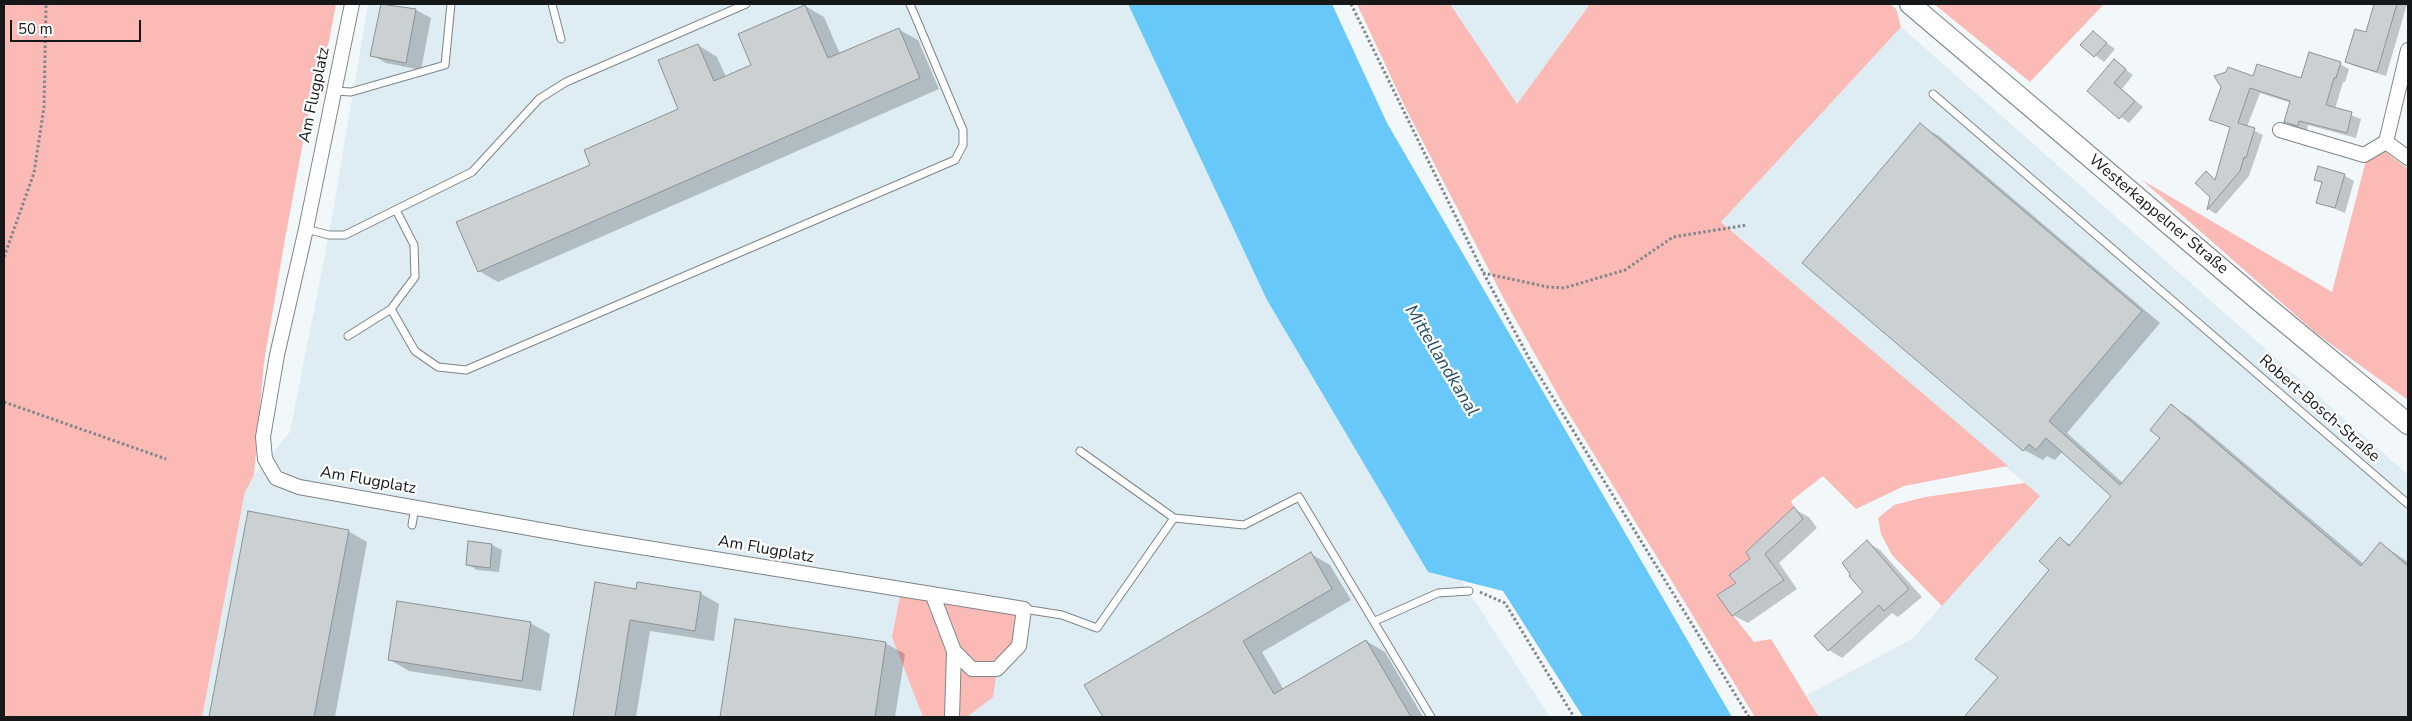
<!DOCTYPE html>
<meta charset="utf-8">
<style>
body{margin:0}
#map{position:relative;width:2412px;height:721px;overflow:hidden;background:#f2f7fa;font-family:"Nunito Sans",sans-serif}
canvas{display:block}
.frame{position:absolute;inset:0;border:5px solid #151718;pointer-events:none}
.scale{position:absolute;left:10px;top:20px;width:131px;height:22px;box-sizing:border-box;border:2px solid #151718;border-top:0;padding-left:6px;font-size:15px;line-height:18px;white-space:nowrap;color:#151718;-webkit-text-stroke:4px #fff;paint-order:stroke}
</style>
<div id="map">
<canvas width="2412" height="721"></canvas>
<div class="frame"></div>
<div class="scale">50 m</div>
</div>
<script>
const g = document.querySelector('canvas').getContext('2d');
g.lineJoin = 'round';
function fillPath(path, color) { g.fillStyle = color; g.fill(path, 'evenodd'); }
const toPath = rows => new Path2D(rows.map(r => 'M' + r).join(''));
function trace(path, color, width, dash) { g.strokeStyle = color; g.lineWidth = width; g.lineCap = dash ? 'butt' : 'round'; g.setLineDash(dash || []); g.stroke(path); }
function label(font, color, halo, rows, align = 'center') {
  g.font = font + ' "Nunito Sans",sans-serif'; g.lineWidth = 4.5; g.setLineDash([]); g.textBaseline = 'middle'; g.strokeStyle = halo; g.fillStyle = color; for (const [text, x, y, turn = 0] of rows) {
    g.save(); g.translate(x, y); g.rotate((+turn || 0) * Math.PI / 180); g.textAlign = isNaN(turn) ? turn : align; if (halo) g.strokeText(text, 0, 0); g.fillText(text, 0, 0); g.restore();
  }
}
fillPath(toPath([
 [368,4,1128,4,1267,300,1428,572,1461,580,1550,717,202,717,245,492,254,475,290,432,329,235],
 [1450,4,1590,4,1517,104],
 [1901,27,2408,475,2408,717,1819,717,1807,695,1912,639,2040,496,1721,221]
]), '#deecf3');
fillPath(toPath([
 [4,4,336,4,329,41,309,110,285,239,264,362,254,475,245,492,202,717,4,717],
 [1357,4,1450,4,1517,104,1590,4,1890,4,1896,9,1901,27,1721,222,2008,466,1904,486,1856,509,1823,476,1791,501,1794,507,1746,552,1750,559,1729,575,1736,583,1717,595,1754,642,1771,639,1819,717,1755,717,1563,404,1504,299,1405,107],
 [1934,4,2104,4,2030,82],
 [2371,141,2408,169,2408,400,2317,334,2142,180,2332,292],
 [2025,483,2040,496,1942,606,1892,555,1881,534,1878,518,1894,505,1925,497],
 [901,591,1024,609,1019,646,997,669,993,697,967,717,923,717,892,637]
]), '#fbbab5');
fillPath(toPath([
 [1128,4,1332,4,1387,123,1732,717,1583,717,1503,591,1428,572,1267,300]
]), '#68c8f9');
fillPath(toPath([
 [382,4,416,10,431,18,421,70,386,63,372,55],
 [2376,4,2407,4,2386,76,2355,66,2346,62,2367,34],
 [805,6,824,17,840,54,898,29,918,40,939,89,498,282,479,271,592,166,680,109,698,45,717,57,726,77,753,65],
 [2093,33,2115,49,2104,62,2082,45],
 [2114,61,2133,75,2122,89,2143,107,2129,123,2088,91],
 [2340,64,2349,69,2345,82,2343,82,2335,109,2361,119,2356,138,2308,125,2307,130,2294,127,2285,121,2291,103,2260,93,2247,127,2263,135,2249,176,2216,214,2208,209,2212,196,2206,173,2216,180,2231,128,2210,119,2254,77,2301,80],
 [1920,125,1939,136,2160,323,2067,433,2123,483,2162,438,2171,406,2190,417,2364,564,2381,544,2408,562,2408,717,1966,717,1999,677,2051,569,2060,539,2071,545,2113,495,2063,451,2055,460,2047,456,2043,460,2024,450],
 [2319,168,2345,176,2354,181,2345,213,2318,202,2323,184,2316,179],
 [1794,509,1809,517,1817,528,1779,563,1797,589,1748,623,1733,615,1738,584,1752,559],
 [249,512,348,531,367,542,335,717,210,717],
 [469,542,492,545,502,550,499,572,477,570,467,564],
 [1867,542,1880,550,1922,597,1898,617,1892,613,1842,658,1829,650,1816,636,1865,592],
 [1311,554,1330,565,1351,600,1262,652,1284,690,1366,641,1385,652,1423,717,1105,717,1086,685],
 [596,584,637,590,700,593,719,604,714,641,650,631,636,717,574,717],
 [736,621,885,643,905,654,895,717,721,717],
 [530,623,550,634,541,691,409,671,390,660]
]), '#0003');
const building = toPath([
 [381,4,416,9,406,63,370,56,381,4],
 [2374,4,2397,4,2377,72,2345,62,2355,29,2366,32,2374,4],
 [805,5,828,58,899,28,920,78,478,272,456,222,590,165,584,150,678,109,658,60,698,44,714,81,751,65,738,34,805,5],
 [2093,31,2107,43,2094,57,2080,45,2093,31],
 [2309,52,2341,62,2336,78,2334,78,2326,105,2352,112,2347,133,2299,121,2298,126,2284,122,2290,101,2250,88,2238,123,2255,128,2246,158,2244,157,2240,171,2207,210,2210,197,2195,183,2206,171,2215,180,2230,127,2209,120,2221,87,2214,76,2226,72,2228,67,2253,76,2257,64,2301,78,2309,52],
 [2114,59,2126,69,2114,83,2135,101,2119,119,2087,91,2114,59],
 [1920,123,2142,311,2049,421,2120,485,2160,438,2150,430,2171,404,2361,566,2380,542,2408,566,2408,717,1964,717,1998,677,1975,659,2049,570,2039,561,2060,537,2069,546,2111,496,2046,438,2036,450,2029,444,2023,451,1802,263,1920,123],
 [2318,166,2345,174,2335,208,2316,203,2322,182,2314,180,2318,166],
 [1794,507,1803,519,1765,554,1784,580,1732,616,1717,595,1736,583,1729,575,1750,559,1746,552,1794,507],
 [248,511,349,530,314,717,209,717,248,511],
 [1867,540,1909,589,1884,611,1879,605,1828,651,1814,636,1863,592,1849,576,1850,574,1842,563,1867,540],
 [468,541,492,544,490,568,466,565,468,541],
 [1311,552,1332,589,1243,641,1274,694,1366,640,1411,717,1103,717,1084,685,1311,552],
 [595,582,636,589,637,582,701,592,695,631,630,620,615,717,573,717,595,582],
 [397,601,531,622,522,681,388,660,397,601],
 [735,619,886,642,875,717,720,717,735,619]
]);
fillPath(building, '#cbd0d3');
trace(building, '#8d9295', 1);
const service = toPath([
 [552,4,561,39],
 [334,91,351,92,445,65,451,4],
 [1933,94,2408,504],
 [306,229,329,235,345,235,472,172,539,99,566,82,746,4],
 [391,309,415,351,438,367,466,370,955,160,963,145,963,130,910,4],
 [348,336,391,309,415,277,414,245,396,210],
 [1174,518,1244,525,1299,497,1431,717],
 [412,525,415,507],
 [1024,609,1062,615,1097,628,1174,518,1080,451],
 [1375,621,1438,593,1469,591]
]);
const minor = toPath([
 [352,4,306,229,277,355,263,437,265,459,276,478,299,487,585,538,1024,609,1019,646,997,669,972,669,954,651,952,717],
 [2408,50,2386,142,2408,158],
 [2280,130,2364,155,2386,142],
 [933,596,954,651]
]);
const secondary = toPath([
 [1910,4,2257,299,2408,424]
]);
trace(service, '#7f8486', 9);
trace(minor, '#7f8486', 16);
trace(secondary, '#7f8486', 22);
trace(toPath([
 [1351,4,1483,272,1531,362,1749,717],
 [4,257,34,173,44,107,46,4],
 [1483,273,1548,287,1564,288,1625,270,1673,237,1747,225],
 [4,402,166,459],
 [1480,592,1505,603,1574,717]
]), '#838688', 3, [2.5, 2.5]);
trace(service, '#fff', 7);
trace(minor, '#fff', 14);
trace(secondary, '#fff', 20);
label('16px', '#151718', '#fff', [
 ["Am Flugplatz",315,95,-78],
 ["Westerkappelner Straße",2158,215,40],
 ["Robert-Bosch-Straße",2319,409,41],
 ["Am Flugplatz",368,481,10],
 ["Am Flugplatz",766,550,10]
]);
label('italic 18px', '#254e63', '#fff', [
 ["Mittellandkanal",1441,361,59]
]);
</script>
